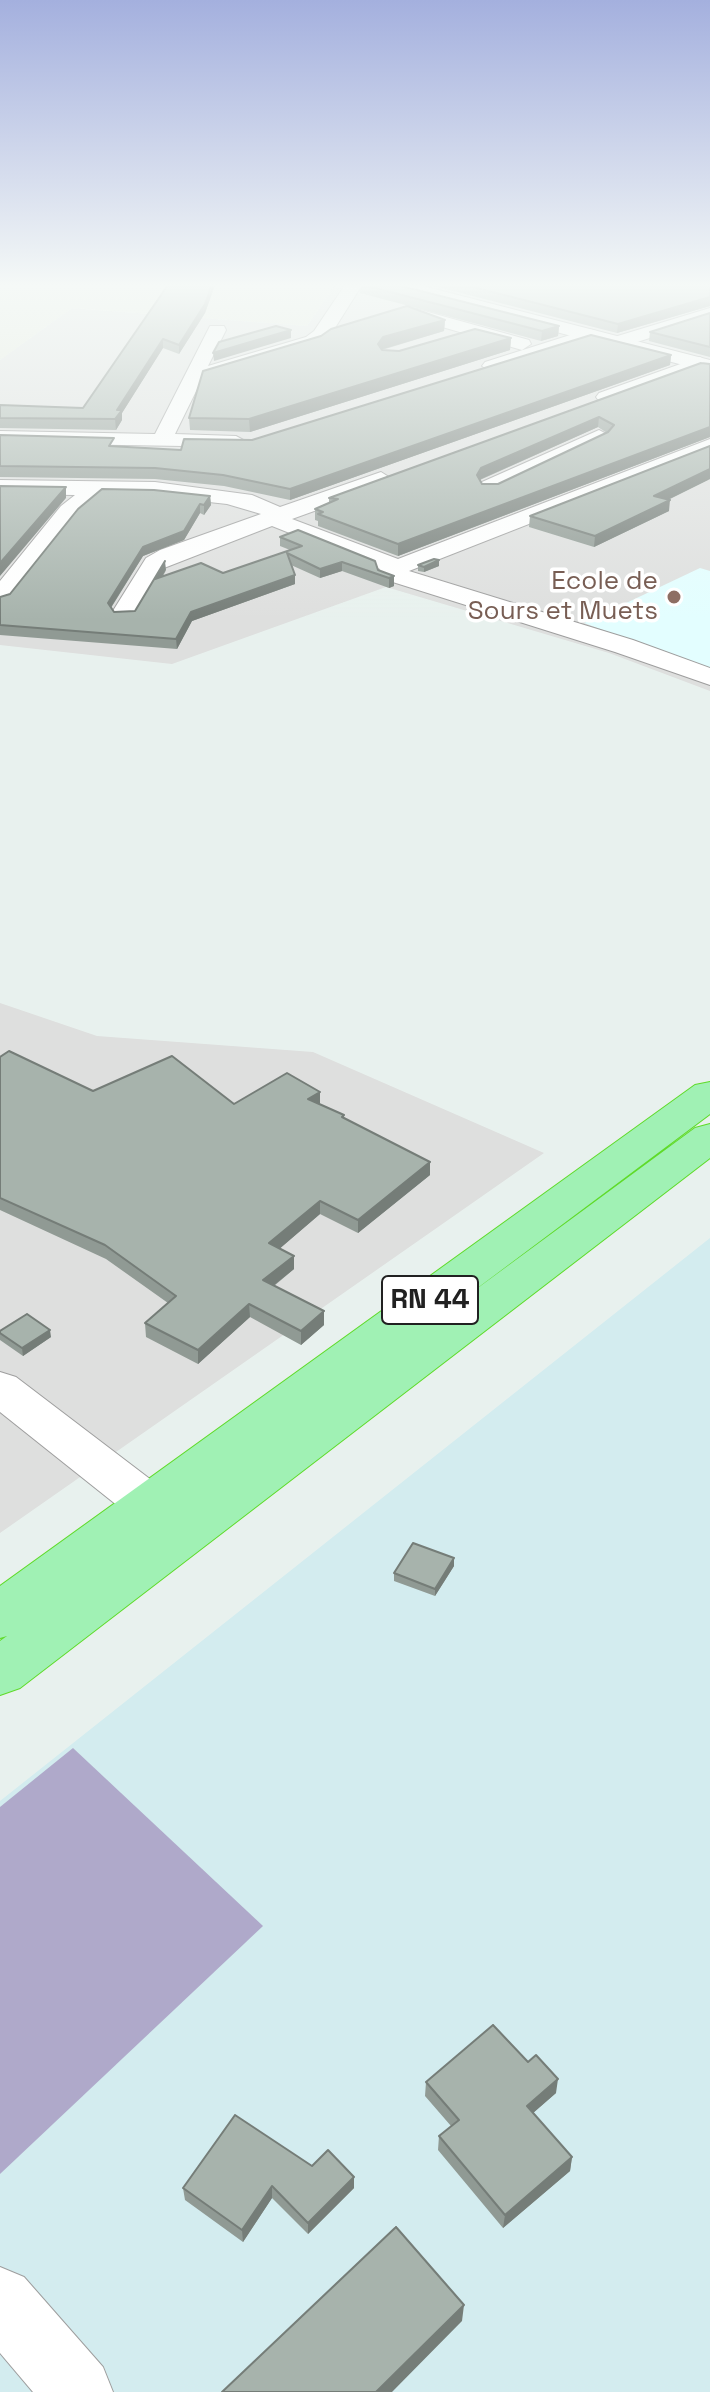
<!DOCTYPE html>
<style>
body{margin:0}
canvas{display:block;background:#e8f1ee}
</style>
<canvas width="710" height="2392"></canvas>
<script>
const g = document.querySelector('canvas').getContext('2d');
g.lineJoin = 'round';
function fillPath(path, color) { g.fillStyle = color; g.fill(path, 'evenodd'); }
const toPath = rows => new Path2D(rows.map(r => 'M' + r).join(''));
function trace(path, color, width, dash) { g.strokeStyle = color; g.lineWidth = width; g.lineCap = dash ? 'butt' : 'round'; g.setLineDash(dash || []); g.stroke(path); }
function label(font, color, halo, rows, align = 'center') {
  g.font = font + ' "Space Grotesk",sans-serif'; g.lineWidth = 7; g.setLineDash([]); g.textBaseline = 'middle'; g.strokeStyle = halo; g.fillStyle = color; for (const [text, x, y, turn = 0] of rows) {
    g.save(); g.translate(x, y); g.rotate((+turn || 0) * Math.PI / 180); g.textAlign = isNaN(turn) ? turn : align; if (halo) g.strokeText(text, 0, 0); g.fillText(text, 0, 0); g.restore();
  }
}
fillPath(toPath([
 [335,285,710,285,710,691,609,653,386,587,172,664,0,645,0,360,72,308,307,326],
 [0,1003,97,1036,313,1052,544,1153,0,1533]
]), '#dedfde');
fillPath(toPath([
 [0,285,335,285,307,326,72,308,0,360]
]), '#e6eada');
fillPath(toPath([
 [700,568,710,571,710,669,584,623]
]), '#e3feff');
fillPath(toPath([
 [710,1238,710,2392,0,2392,0,1801]
]), '#d3ecef');
fillPath(toPath([
 [73,1748,263,1926,0,2174,0,1807]
]), '#afa9ca');
const minor = toPath([
 [345,285,362,285,328,339,320,345,201,381,175,434,236,436,247,442,244,447,0,443,0,431,155,434,210,326,224,326,226,330,208,366,306,337,314,331,345,285],
 [710,308,710,319,618,348,609,342,611,338,710,308],
 [417,309,529,340,531,344,522,350,411,318,408,314,411,310,417,309],
 [589,329,596,331,598,335,596,339,492,372,482,366,485,362,589,329],
 [700,357,710,363,707,367,613,401,599,401,596,397,599,393,700,357],
 [599,430,610,436,606,440,498,492,482,492,479,487,482,482,599,430],
 [710,439,710,453,409,571,633,640,710,668,710,685,615,652,380,578,377,573,380,569,272,526,164,568,133,619,115,619,111,614,146,558,160,550,261,514,227,504,155,496,102,495,77,516,9,602,0,605,0,581,61,506,75,495,0,494,0,480,155,482,252,495,280,507,381,472,392,479,389,484,292,519,398,559,710,439],
 [0,1372,16,1377,167,1492,174,1505,167,1518,150,1523,133,1518,0,1412,0,1372],
 [0,2267,24,2277,103,2367,113,2392,33,2392,0,2353,0,2267]
]);
const tertiary = toPath([
 [388,285,419,285,710,360,710,372,391,289,388,285]
]);
const trunk = toPath([
 [710,1082,710,1114,452,1307,695,1128,710,1124,710,1158,20,1688,0,1695,0,1641,7,1636,0,1638,0,1586,695,1085,710,1082]
]);
trace(minor, '#9e9e9e', 2);
trace(tertiary, '#9e9e9e', 2);
trace(trunk, '#5fdb29', 2);
fillPath(minor, '#fff');
fillPath(tertiary, '#fff');
fillPath(trunk, '#a0f1b4');
fillPath(toPath([
 [168,285,215,285,205,313,179,354,163,348,122,413,122,420,116,430,0,428,0,405,83,408],
 [361,285,397,285,559,326,558,336,541,341,360,293],
 [430,285,710,285,710,306,617,333],
 [710,313,710,357,649,341,650,332],
 [445,320,444,331,382,350,399,351,511,338,510,350,250,432,190,430,189,418],
 [671,355,670,365,290,500,224,486,155,479,0,477,0,435,115,446,181,450,252,440],
 [710,364,710,437,398,556,318,526,318,521,315,520,315,509,329,503,329,498],
 [598,427,607,433,498,484,482,484,480,480],
 [710,479,668,500,669,511,594,547,529,527,530,516],
 [210,496,211,505,204,515,200,513,184,540,143,556,111,608,114,612,135,611,166,570,163,576,223,573,290,550,280,546,280,537,394,576,394,586,389,588,342,571,320,578,291,565,295,575,295,584,192,621,177,649,0,635,0,597,10,594],
 [439,560,439,566,424,572,418,571,418,565],
 [0,1057,93,1091,234,1104,320,1104,344,1115,344,1119,430,1162,430,1175,358,1233,320,1214,280,1248,294,1256,294,1269,274,1286,324,1325,301,1345,250,1317,198,1364,146,1337,145,1323,168,1303,106,1259,0,1210],
 [0,1331,51,1337,23,1356,0,1340],
 [454,1558,454,1566,435,1596,394,1581,394,1573],
 [426,2082,556,2093,533,2113,572,2157,570,2171,503,2228,438,2150,439,2136,451,2126,425,2096],
 [312,2166,354,2188,308,2234,272,2198,243,2242,185,2200,183,2188]
]), '#909a94');
fillPath(toPath([
 [212,285,215,285,205,313,179,354,179,345],
 [710,297,710,306,617,333,618,324],
 [445,320,444,331,383,349,378,356,378,344,383,337],
 [559,326,558,336,541,341,542,331],
 [291,330,291,338,214,361,213,353],
 [511,338,510,350,250,432,249,419],
 [163,339,163,348,122,413,122,420,116,430,115,419,117,410],
 [671,355,670,365,290,500,290,489],
 [599,417,598,427,481,479,476,485,477,475,481,468],
 [710,427,710,437,398,556,398,544],
 [710,469,710,479,653,507,654,496],
 [66,487,66,498,0,576,0,563],
 [210,496,211,505,204,515,204,505],
 [670,500,669,511,594,547,595,536],
 [200,504,200,513,184,540,143,556,108,612,108,603,143,547],
 [439,560,439,566,424,572,424,567],
 [165,561,166,570,155,588,155,579],
 [342,562,342,571,320,578,320,569],
 [295,575,295,584,192,621,177,649,176,639,191,612],
 [394,576,394,586,389,588,389,578],
 [320,1092,320,1106,308,1099],
 [430,1162,430,1175,358,1233,358,1220],
 [320,1201,320,1214,270,1257,269,1243],
 [294,1256,294,1269,263,1294,263,1280],
 [249,1304,250,1317,198,1364,198,1350],
 [324,1311,324,1325,301,1345,301,1331],
 [50,1330,51,1337,23,1356,22,1348],
 [454,1558,454,1566,435,1596,435,1589],
 [558,2079,556,2093,525,2120,527,2106],
 [572,2157,570,2171,503,2228,505,2215],
 [354,2177,354,2188,308,2234,308,2223],
 [272,2186,272,2198,243,2242,242,2230],
 [464,2305,462,2321,392,2392,376,2392]
]), '#757d78');
const building = toPath([
 [168,285,212,285,205,304,179,345,163,339,117,410,122,410,115,419,0,418,0,405,83,408,168,285],
 [363,285,397,285,559,326,542,331,363,285],
 [465,285,710,285,710,297,618,324,465,285],
 [407,306,445,320,383,337,378,344,382,350,399,351,475,329,511,338,249,419,189,418,203,371,321,336,331,329,407,306],
 [710,313,710,347,650,332,710,313],
 [276,326,291,330,213,353,219,342,276,326],
 [591,335,671,355,290,489,223,475,155,468,0,466,0,435,114,438,109,446,181,450,184,439,252,440,591,335],
 [701,363,710,364,710,427,398,544,318,514,323,512,315,509,338,499,329,498,701,363],
 [599,417,614,425,608,432,498,484,482,484,477,475,481,468,599,417],
 [710,446,710,469,654,496,670,500,595,536,530,516,710,446],
 [0,486,66,487,0,563,0,486],
 [102,489,154,490,210,496,204,505,200,504,184,531,143,547,108,603,114,612,135,611,165,561,155,579,201,563,223,573,302,546,280,537,298,530,375,561,378,570,394,576,389,578,342,562,320,569,287,553,295,575,191,612,176,639,0,625,0,597,10,594,78,509,102,489],
 [434,559,439,560,424,567,418,565,434,559],
 [9,1051,93,1091,172,1056,234,1104,287,1073,320,1092,308,1099,344,1115,342,1117,430,1162,358,1220,320,1201,269,1243,294,1256,263,1280,324,1311,301,1331,249,1304,198,1350,145,1323,176,1296,105,1245,0,1198,0,1057,9,1051],
 [27,1314,50,1330,22,1348,0,1333,0,1331,27,1314],
 [413,1543,454,1558,435,1589,394,1573,413,1543],
 [493,2025,528,2062,536,2055,558,2079,527,2106,572,2157,505,2215,439,2136,459,2120,426,2082,493,2025],
 [235,2115,312,2166,328,2150,354,2177,308,2223,272,2186,242,2230,183,2188,235,2115],
 [396,2227,464,2305,376,2392,222,2392,396,2227]
]);
fillPath(building, '#a7b3ac');
trace(building, '#757d78', 2);
const sky = g.createLinearGradient(0, 0, 0, 620);
sky.addColorStop(0, '#a4b0de');
sky.addColorStop(0.46, '#f5f9f7');
sky.addColorStop(1, '#f5f9f700');
g.fillStyle = sky;
g.fillRect(0, 0, 710, 620);
for (const [x, y, r, color] of [
 [674,597,8,"#8d6e63"]
]) { const dot = new Path2D(); dot.arc(x, y, r, 0, 2 * Math.PI); g.fillStyle = color; g.fill(dot); trace(dot, '#fff', 3); }
label('26px', '#785e54', '#fff', [
 ["Ecole de",658,582],
 ["Sours et Muets",658,612]
], 'right');
for (const [x, y, w] of [
 [430,1300,96]
]) { const box = new Path2D(); box.roundRect(x - w / 2, y - 24, w, 48, 6); g.fillStyle = '#fff'; g.fill(box); trace(box, '#212121', 2); }
label('bold 28px', '#212121', null, [
 ["RN 44",430,1300]
]);
</script>
